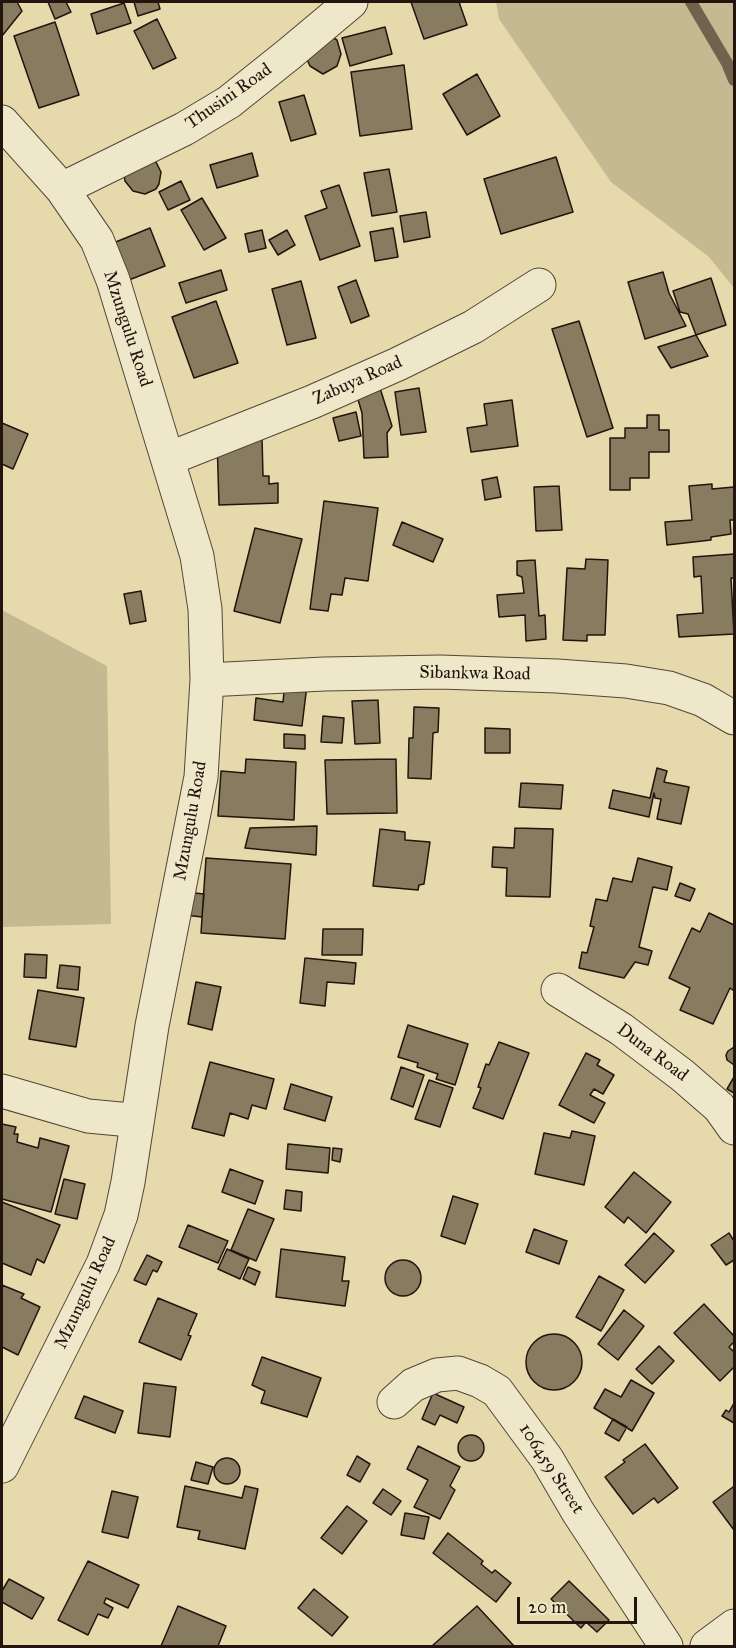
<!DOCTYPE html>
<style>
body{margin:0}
#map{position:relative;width:736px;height:1648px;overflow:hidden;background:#e6daad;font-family:"IM FELL Great Primer",serif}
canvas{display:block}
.frame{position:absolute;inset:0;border:3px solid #21150d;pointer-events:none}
.scale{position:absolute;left:517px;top:1597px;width:120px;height:27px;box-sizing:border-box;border:3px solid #21150d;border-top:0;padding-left:8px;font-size:18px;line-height:21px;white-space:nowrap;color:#21150d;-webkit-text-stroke:4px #efe7ca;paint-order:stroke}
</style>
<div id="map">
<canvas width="736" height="1648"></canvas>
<div class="frame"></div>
<div class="scale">20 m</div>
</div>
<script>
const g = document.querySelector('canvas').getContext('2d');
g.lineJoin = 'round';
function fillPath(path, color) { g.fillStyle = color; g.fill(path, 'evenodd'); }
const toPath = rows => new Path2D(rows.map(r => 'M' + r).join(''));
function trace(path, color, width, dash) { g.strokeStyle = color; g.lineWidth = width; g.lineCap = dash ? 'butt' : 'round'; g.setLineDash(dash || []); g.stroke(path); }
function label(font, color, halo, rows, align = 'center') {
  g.font = font + ' "IM FELL Great Primer",serif'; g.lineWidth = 4.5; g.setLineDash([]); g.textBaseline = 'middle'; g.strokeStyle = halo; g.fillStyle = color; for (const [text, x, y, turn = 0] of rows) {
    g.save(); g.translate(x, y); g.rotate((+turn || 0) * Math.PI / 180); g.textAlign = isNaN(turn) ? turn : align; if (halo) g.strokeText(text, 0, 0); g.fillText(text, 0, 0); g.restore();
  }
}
fillPath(toPath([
 [496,2,734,2,734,288,709,257,611,182,499,19],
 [2,610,107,666,111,924,2,927]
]), '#c5b992');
trace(toPath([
 [691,2,727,63,734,80]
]), '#6f634d', 12);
const building = toPath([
 [2,2,17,2,22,11,2,36,2,2],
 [48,2,66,2,71,12,55,19,48,2],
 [134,2,158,2,160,9,138,16,134,2],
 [411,2,459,2,467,25,424,39,411,2],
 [124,3,131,23,97,34,91,14,124,3],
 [157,19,176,58,153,69,134,31,157,19],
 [55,22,79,95,39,108,14,36,55,22],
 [385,27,392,54,350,66,342,38,385,27],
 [327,34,337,40,341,54,337,66,323,74,310,66,303,51,327,34],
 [404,65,412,129,360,136,351,72,404,65],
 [477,74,500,116,467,135,443,94,477,74],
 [304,95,316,134,291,141,279,102,304,95],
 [252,153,258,176,217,188,210,165,252,153],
 [556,157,573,212,501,234,484,179,556,157],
 [151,159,156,162,161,172,159,184,156,189,145,194,133,191,125,181,124,175,151,159],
 [389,169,397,212,372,216,364,173,389,169],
 [181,181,190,200,168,210,159,192,181,181],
 [339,185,360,246,320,260,305,216,327,208,321,191,339,185],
 [202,198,226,238,204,250,181,210,202,198],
 [426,212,430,237,404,242,400,216,426,212],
 [150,228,165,266,121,283,106,246,150,228],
 [393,228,398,257,375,261,370,232,393,228],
 [262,230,266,248,249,252,245,234,262,230],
 [287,230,295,245,278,255,269,240,287,230],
 [221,270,227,290,186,303,179,283,221,270],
 [663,272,669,293,686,326,645,339,628,282,663,272],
 [711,278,726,325,696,335,688,314,680,312,673,291,711,278],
 [356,280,369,316,351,323,338,287,356,280],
 [301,281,316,338,287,345,272,289,301,281],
 [216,301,238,363,194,378,172,317,216,301],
 [579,321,613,428,587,437,552,329,579,321],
 [696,335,708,356,671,368,658,347,696,335],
 [380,388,392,426,387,433,388,457,364,458,362,413,357,396,380,388],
 [419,388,426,432,401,435,395,392,419,388],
 [512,400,518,446,471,452,467,428,487,425,484,404,512,400],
 [356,412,361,436,339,441,333,418,356,412],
 [647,415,659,415,659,430,669,430,669,452,649,452,649,478,630,478,630,490,610,490,610,438,625,438,625,428,647,428,647,415],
 [2,423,28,434,13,469,2,464,2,423],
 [262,437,263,476,269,476,269,484,278,483,278,503,219,505,217,439,262,437],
 [497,477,501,497,485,500,482,480,497,477],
 [712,484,712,489,734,487,734,520,730,520,731,534,711,537,711,540,667,545,665,522,692,520,689,486,712,484],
 [559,486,562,530,536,531,534,487,559,486],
 [324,501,378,508,368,581,345,578,342,595,331,594,328,611,310,609,324,501],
 [402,522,443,539,433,562,393,545,402,522],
 [255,528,302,539,280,623,234,611,255,528],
 [734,554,734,578,731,578,734,634,679,637,677,615,703,613,701,576,694,577,693,557,734,554],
 [586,559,608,560,605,635,587,635,587,641,563,640,567,568,585,569,586,559],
 [535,560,539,616,545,615,546,639,526,641,525,615,499,617,497,595,524,593,522,577,517,575,517,561,535,560],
 [141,591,146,621,130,624,124,594,141,591],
 [285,682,307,685,302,726,254,720,256,698,283,702,285,682],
 [378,700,380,743,355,744,352,701,378,700],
 [414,707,439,708,438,732,433,733,431,779,408,778,409,738,413,738,414,707],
 [323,716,344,718,342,743,321,742,323,716],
 [485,728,510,729,510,753,485,753,485,728],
 [284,734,305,735,305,749,284,748,284,734],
 [246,759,296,762,294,820,218,816,221,771,245,773,246,759],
 [396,759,397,813,327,814,325,760,396,759],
 [657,768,667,771,664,782,689,787,681,824,657,819,661,799,655,798,654,793,649,817,609,808,613,790,650,798,657,768],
 [521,783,563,785,561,809,519,807,521,783],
 [317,826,316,855,245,848,250,828,317,826],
 [515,828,553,829,550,897,506,896,507,868,492,867,493,847,514,848,515,828],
 [380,829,405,832,405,840,430,842,424,884,419,885,418,890,373,886,380,829],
 [206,858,291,864,285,939,201,933,206,858],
 [638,858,672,867,667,890,653,887,639,947,652,951,648,965,635,962,624,978,579,968,582,952,587,953,594,927,590,926,596,899,607,901,613,878,632,882,638,858],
 [680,883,695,889,690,901,675,896,680,883],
 [185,892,204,894,202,917,184,915,185,892],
 [709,913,734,925,734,991,730,988,713,1024,680,1010,690,988,669,978,692,928,700,932,709,913],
 [323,929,363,929,362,955,322,955,323,929],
 [25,954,47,955,46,978,24,977,25,954],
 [305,958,356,963,354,984,327,982,325,1006,300,1003,305,958],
 [60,965,80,967,78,990,57,988,60,965],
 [196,982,221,987,212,1030,188,1024,196,982],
 [38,990,84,998,76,1047,29,1039,38,990],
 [408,1025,468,1044,455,1085,436,1079,438,1074,417,1067,418,1063,398,1057,408,1025],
 [499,1042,529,1053,503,1119,473,1108,481,1088,478,1087,486,1064,489,1065,499,1042],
 [734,1047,734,1065,727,1060,726,1055,728,1051,734,1047],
 [586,1053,600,1060,597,1065,614,1075,603,1094,594,1089,590,1095,605,1103,594,1123,559,1105,586,1053],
 [210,1062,274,1079,266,1109,252,1105,248,1119,230,1113,224,1136,192,1128,210,1062],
 [401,1067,424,1075,413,1107,391,1099,401,1067],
 [734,1077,734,1093,727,1089,734,1077],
 [429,1080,453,1088,440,1127,415,1119,429,1080],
 [291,1084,332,1097,325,1121,284,1109,291,1084],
 [2,1124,16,1127,14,1134,18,1134,17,1142,38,1148,40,1138,69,1146,51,1212,2,1199,2,1124],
 [572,1131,595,1136,584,1185,535,1174,544,1133,570,1138,572,1131],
 [288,1144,330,1148,328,1173,286,1169,288,1144],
 [333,1148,342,1149,340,1162,332,1160,333,1148],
 [230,1169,263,1181,255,1204,222,1192,230,1169],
 [634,1172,671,1202,646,1233,628,1217,624,1223,605,1207,634,1172],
 [64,1179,85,1184,77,1219,55,1214,64,1179],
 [286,1190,302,1192,301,1211,284,1209,286,1190],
 [453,1196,478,1204,465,1244,441,1236,453,1196],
 [2,1202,60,1225,44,1263,37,1259,31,1275,2,1263,2,1202],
 [248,1209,274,1219,256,1261,231,1250,248,1209],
 [188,1225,228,1241,218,1263,179,1247,188,1225],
 [534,1229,567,1241,559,1264,526,1252,534,1229],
 [654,1233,674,1251,645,1283,625,1265,654,1233],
 [729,1233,734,1241,734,1260,726,1265,711,1245,729,1233],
 [227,1249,249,1259,240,1279,218,1269,227,1249],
 [281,1249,345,1257,342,1281,349,1281,345,1306,276,1297,281,1249],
 [147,1255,162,1262,157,1272,153,1270,146,1285,134,1280,147,1255],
 '385 1278a18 18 0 1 1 36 0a18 18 0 1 1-36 0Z',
 [248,1267,260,1272,255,1285,243,1279,248,1267],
 [599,1276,624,1290,601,1331,576,1317,599,1276],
 [2,1285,24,1294,21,1298,40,1307,18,1355,2,1347,2,1285],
 [158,1298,197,1314,188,1335,191,1336,181,1360,139,1342,158,1298],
 [704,1304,734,1336,734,1342,729,1347,734,1352,734,1367,720,1381,674,1333,704,1304],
 [624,1310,644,1326,618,1360,598,1344,624,1310],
 '526 1362a28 28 0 1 1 56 0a28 28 0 1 1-56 0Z',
 [659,1346,674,1361,652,1384,636,1369,659,1346],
 [262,1357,321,1378,307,1417,261,1403,265,1391,252,1385,262,1357],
 [631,1380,654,1393,632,1431,594,1408,605,1389,621,1397,631,1380],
 [144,1383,176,1387,170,1437,138,1433,144,1383],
 [433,1393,464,1407,457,1423,440,1415,435,1425,422,1419,433,1393],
 [84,1396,123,1411,115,1433,75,1418,84,1396],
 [734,1403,734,1423,722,1416,726,1410,729,1412,734,1403],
 [613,1419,627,1427,619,1441,605,1433,613,1419],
 '458 1448a13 13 0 1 1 26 0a13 13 0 1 1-26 0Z',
 [645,1444,678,1488,658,1503,654,1498,633,1514,605,1477,625,1462,623,1460,645,1444],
 [418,1446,460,1467,450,1486,455,1490,440,1519,414,1507,428,1480,407,1469,418,1446],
 [357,1456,370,1464,360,1482,347,1475,357,1456],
 '214 1471a13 13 0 1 1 26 0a13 13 0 1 1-26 0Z',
 [196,1462,213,1467,208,1484,191,1480,196,1462],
 [185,1486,242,1498,245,1486,258,1489,245,1549,198,1539,200,1531,177,1527,185,1486],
 [733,1487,734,1489,734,1530,713,1502,733,1487],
 [383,1489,401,1501,391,1515,373,1503,383,1489],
 [112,1491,138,1497,128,1538,102,1532,112,1491],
 [347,1506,367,1521,342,1554,321,1538,347,1506],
 [405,1513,429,1517,424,1539,401,1535,405,1513],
 [448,1533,483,1561,481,1564,492,1573,495,1570,511,1583,496,1602,433,1553,448,1533],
 [88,1561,139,1585,128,1608,106,1598,104,1603,113,1608,108,1618,98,1614,88,1635,58,1620,88,1561],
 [9,1579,44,1598,32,1619,2,1602,2,1591,9,1579],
 [569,1581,609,1620,597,1632,586,1622,581,1628,551,1599,569,1581],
 [314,1589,348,1617,332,1636,298,1608,314,1589],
 [178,1606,226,1626,218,1646,161,1646,178,1606],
 [477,1606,514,1646,432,1646,477,1606]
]);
fillPath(building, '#877b60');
trace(building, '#21150d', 1.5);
const minor = toPath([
 [2,122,62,189,97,240,113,280,197,556,205,609,207,680,201,777,152,1026,128,1182,121,1215,103,1264,2,1466],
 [62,189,184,129,229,102,289,54,351,2],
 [168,459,312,402,398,364,473,327,539,285],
 [207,680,324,674,440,672,557,676,626,681,669,688,703,700,734,718],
 [558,990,621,1029,682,1075,719,1107,734,1128],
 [2,1091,88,1116,120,1119,138,1118],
 [394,1402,413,1385,437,1375,458,1373,480,1381,497,1391,547,1459,578,1512,666,1646],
 [707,1646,734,1626]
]);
trace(minor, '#524635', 35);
trace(minor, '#efe7ca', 33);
label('18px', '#21150d', '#efe7ca', [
 ["Thusini Road",229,97,-35],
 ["Mzungulu Road",127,329,72],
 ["Zabuya Road",358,381,-24],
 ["Sibankwa Road",475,674,1],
 ["Mzungulu Road",191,821,-80],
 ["Duna Road",652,1053,37],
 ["Mzungulu Road",86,1293,-65],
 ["106459 Street",551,1469,57]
]);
</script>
